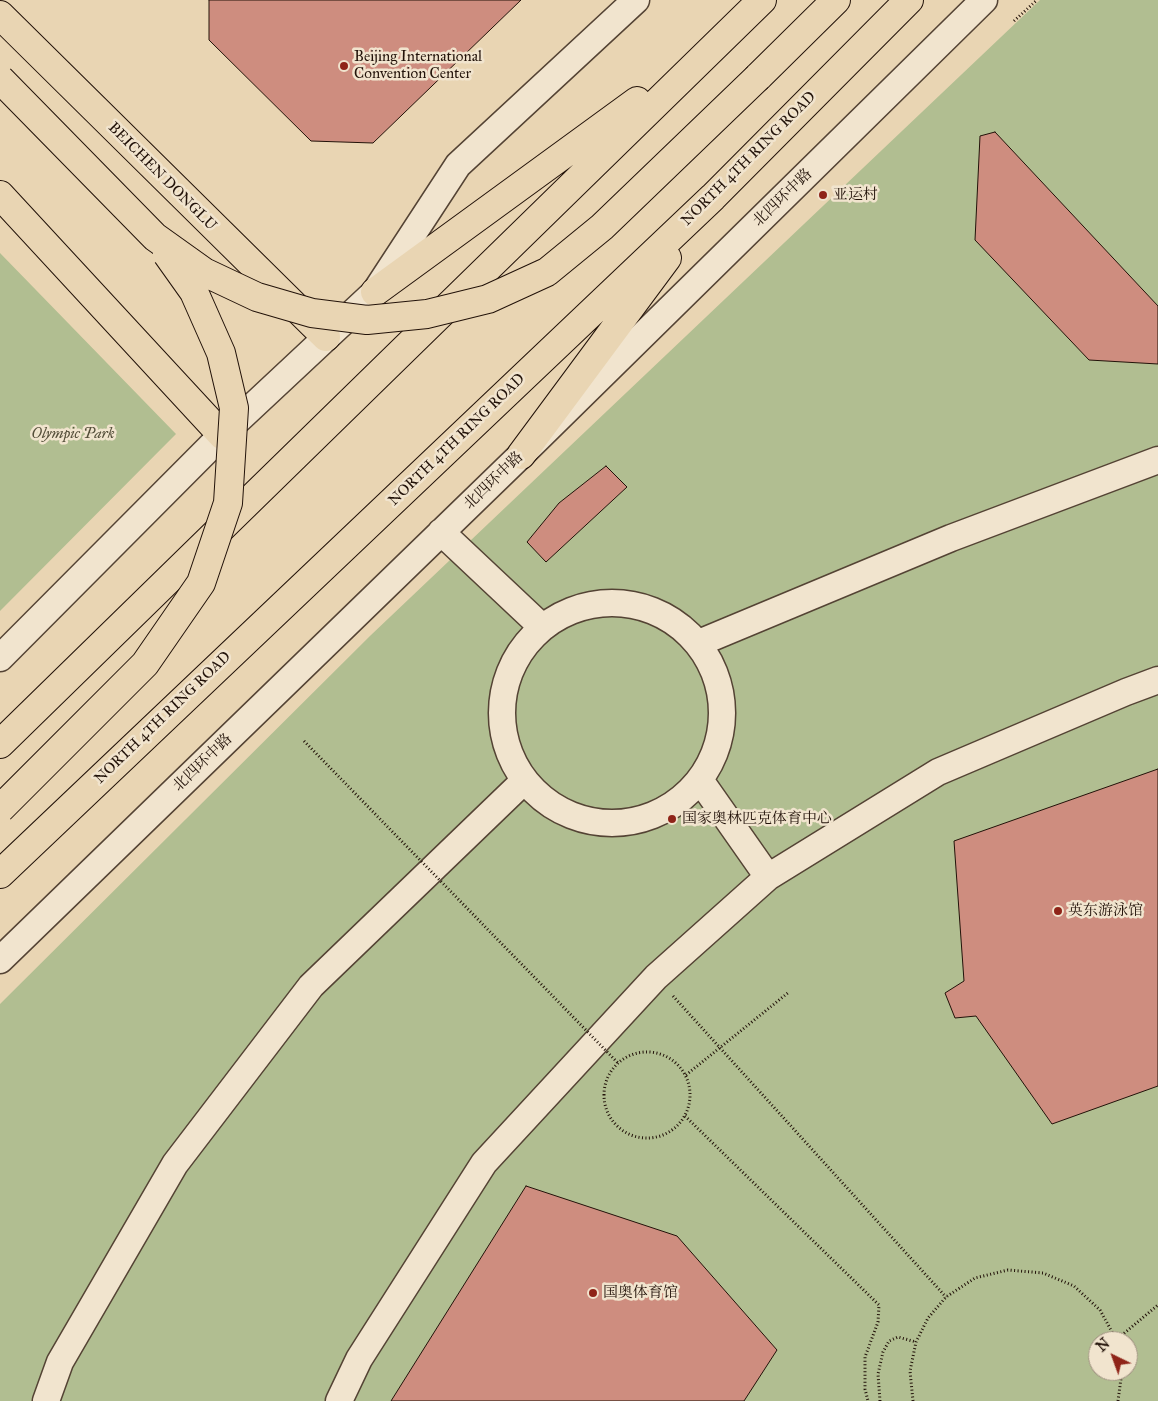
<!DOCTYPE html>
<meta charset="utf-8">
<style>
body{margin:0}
#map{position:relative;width:1158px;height:1401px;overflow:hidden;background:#e9d5b3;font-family:"IM FELL Great Primer",serif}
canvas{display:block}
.north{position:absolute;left:1088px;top:1331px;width:50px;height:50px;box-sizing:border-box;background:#f1e4ce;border:1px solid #9e907f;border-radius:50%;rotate:318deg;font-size:14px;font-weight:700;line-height:20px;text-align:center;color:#221209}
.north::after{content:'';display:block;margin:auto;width:18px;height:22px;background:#8f2418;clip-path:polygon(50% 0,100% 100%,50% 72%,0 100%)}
</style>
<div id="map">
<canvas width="1158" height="1401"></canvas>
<div class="north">N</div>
</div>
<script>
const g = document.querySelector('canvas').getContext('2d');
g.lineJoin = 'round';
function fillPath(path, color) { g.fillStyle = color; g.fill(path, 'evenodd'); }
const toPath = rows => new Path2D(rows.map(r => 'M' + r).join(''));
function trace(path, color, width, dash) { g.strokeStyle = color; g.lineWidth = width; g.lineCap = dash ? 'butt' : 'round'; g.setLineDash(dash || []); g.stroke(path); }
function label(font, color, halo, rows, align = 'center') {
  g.font = font + ' "IM FELL Great Primer","Noto Serif SC",serif'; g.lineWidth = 5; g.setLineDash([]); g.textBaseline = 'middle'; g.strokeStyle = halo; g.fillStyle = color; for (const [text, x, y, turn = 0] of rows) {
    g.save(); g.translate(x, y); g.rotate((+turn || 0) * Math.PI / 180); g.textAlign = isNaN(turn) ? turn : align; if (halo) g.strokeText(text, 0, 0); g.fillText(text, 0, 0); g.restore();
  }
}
fillPath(toPath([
 [1040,0,1158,0,1158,1401,0,1401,0,1004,371,635],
 [1098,1341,1128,1341,1128,1371,1098,1371],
 [0,253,176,434,0,611]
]), '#b1be91');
const building = toPath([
 [209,0,521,0,373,143,311,141,209,40,209,0],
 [995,132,1158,306,1158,364,1089,360,975,240,980,136,995,132],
 [606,466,627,487,546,562,527,542,559,503,606,466],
 [1158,769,1158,1086,1052,1124,976,1016,955,1018,945,993,964,981,954,841,1158,769],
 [526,1186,677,1236,777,1350,744,1401,391,1401,526,1186]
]);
fillPath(building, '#ce8d7f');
trace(building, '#221209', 1);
const minor = toPath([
 [441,532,542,627],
 '502 713a110 110 0 1 1 220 0a110 110 0 1 1-220 0Z',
 [699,643,951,538,1158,460],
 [0,658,222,435,375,292,458,165,636,0],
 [700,780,768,877],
 [0,960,521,455,984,0],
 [46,1401,60,1362,175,1164,311,986,524,781],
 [339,1401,359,1359,484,1163,656,977,768,877,938,772,1126,692,1158,680]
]);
const major = toPath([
 [0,15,326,337],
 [0,195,222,435]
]);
const highway = toPath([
 [758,77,836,0],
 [375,292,637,101],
 [521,455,667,258],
 [0,744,762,0],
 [0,874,713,197,909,0]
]);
trace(minor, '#544334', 29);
trace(major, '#221209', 30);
trace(highway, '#221209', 30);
trace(toPath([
 [1014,21,1037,0],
 [673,996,946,1297],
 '604 1095a43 43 0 1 1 86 0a43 43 0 1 1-86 0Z',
 [685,1116,879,1305,878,1322,865,1357,865,1389,868,1401],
 [1116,1340,1158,1305],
 [880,1401,878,1374,883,1352,889,1341,898,1337,916,1342],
 [913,1401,910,1371,916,1342,928,1318,946,1297,975,1278,1008,1270,1043,1273,1074,1286,1100,1310,1117,1341],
 [1118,1401,1122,1371]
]), '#221209', 3, [1, 2.5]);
trace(minor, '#f1e4ce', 26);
trace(major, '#e9d5b3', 28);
trace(highway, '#e9d5b3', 28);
const highwayBridge = toPath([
 [0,79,155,237,204,272,257,297,312,313,367,320,427,314,488,299,547,272,602,227,758,77],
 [0,809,145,664,201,583,228,503,234,408,221,353,194,292,167,254]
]);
trace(highwayBridge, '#221209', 30, []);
trace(toPath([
 [304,741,618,1063],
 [686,1075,789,992]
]), '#221209', 3, [1, 2.5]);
trace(highwayBridge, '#e9d5b3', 28);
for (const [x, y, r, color] of [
 [344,66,5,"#8f2418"],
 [823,195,5,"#8f2418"],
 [672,819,5,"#8f2418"],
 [1058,911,5,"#8f2418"],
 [593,1293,5,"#8f2418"]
]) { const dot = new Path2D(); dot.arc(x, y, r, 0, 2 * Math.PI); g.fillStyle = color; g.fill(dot); trace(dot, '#f1e4ce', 2); }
label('15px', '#221209', '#f1e4ce', [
 ["Beijing International",354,57],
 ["Convention Center",354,74],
 ["亚运村",833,195],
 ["国家奥林匹克体育中心",682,819],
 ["英东游泳馆",1068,911],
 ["国奥体育馆",603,1293]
], 'left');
label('15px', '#221209', '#f1e4ce', [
 ["NORTH 4TH RING ROAD",749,159,-45],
 ["BEICHEN DONGLU",162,177,45],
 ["北四环中路",783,198,-44],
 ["NORTH 4TH RING ROAD",457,440,-44],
 ["北四环中路",494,481,-44],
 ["NORTH 4TH RING ROAD",163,718,-44],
 ["北四环中路",203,763,-44]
]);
label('italic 15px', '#544e39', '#f1e4ce', [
 ["Olympic Park",73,434]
]);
</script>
